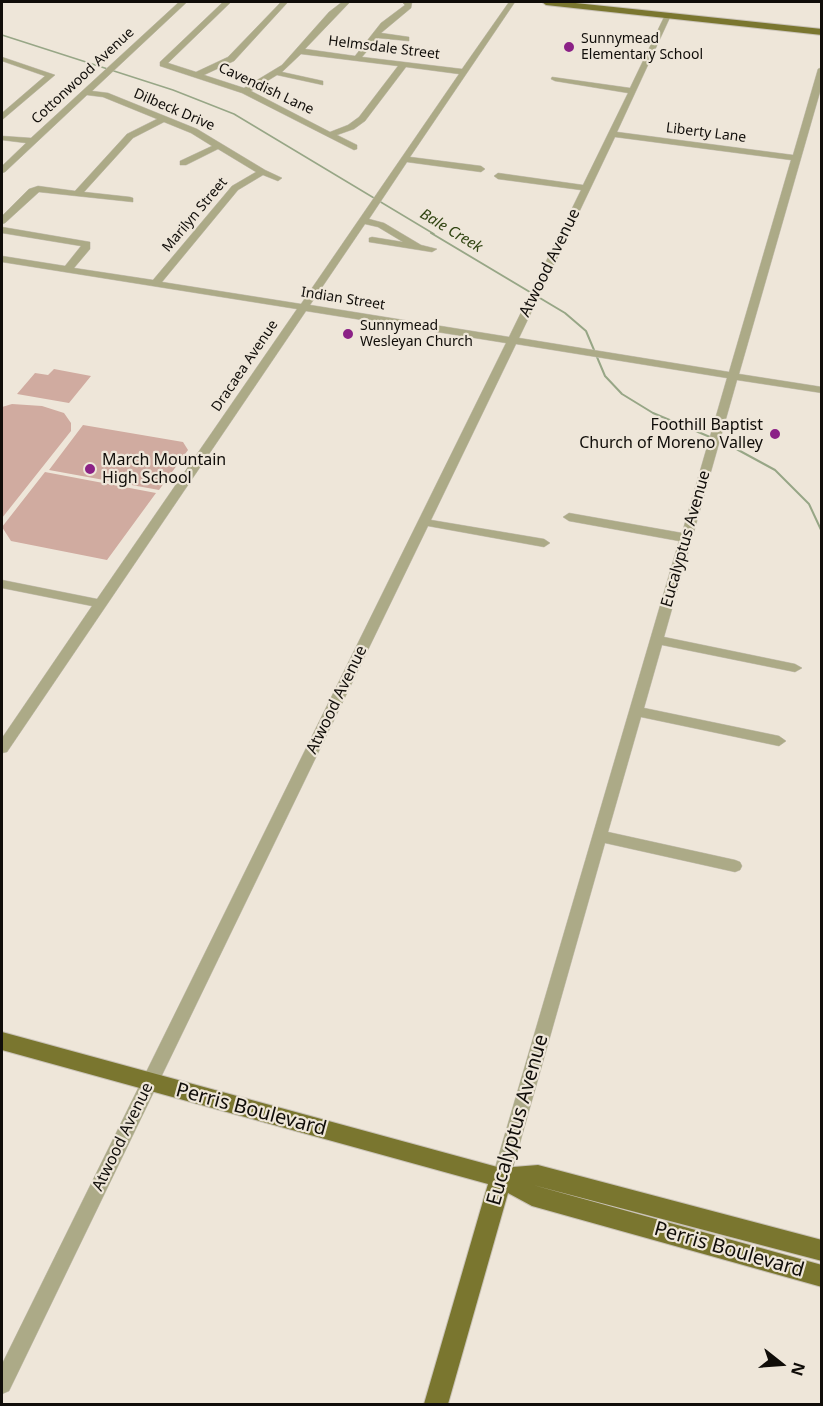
<!DOCTYPE html>
<style>
body{margin:0}
#map{position:relative;width:823px;height:1406px;overflow:hidden;background:#eee6d9;font-family:"Noto Sans",sans-serif}
canvas{display:block}
.frame{position:absolute;inset:0;border:3px solid #100d09;pointer-events:none}
.north{position:absolute;left:751px;top:1334px;width:60px;height:60px;-webkit-text-stroke:4px #eee6d9;paint-order:stroke;rotate:107deg;font-size:16px;font-weight:700;line-height:24px;text-align:center;color:#100d09}
.north::after{content:'';display:block;margin:auto;width:21px;height:27px;background:#100d09;clip-path:polygon(50% 0,100% 100%,50% 72%,0 100%)}
</style>
<div id="map">
<canvas width="823" height="1406"></canvas>
<div class="frame"></div>
<div class="north">N</div>
</div>
<script>
const g = document.querySelector('canvas').getContext('2d');
g.lineJoin = 'round';
function fillPath(path, color) { g.fillStyle = color; g.fill(path, 'evenodd'); }
const toPath = rows => new Path2D(rows.map(r => 'M' + r).join(''));
function trace(path, color, width, dash) { g.strokeStyle = color; g.lineWidth = width; g.lineCap = dash ? 'butt' : 'round'; g.setLineDash(dash || []); g.stroke(path); }
function label(font, color, halo, rows, align = 'center') {
  g.font = font + ' "Noto Sans",sans-serif'; g.lineWidth = 4.5; g.setLineDash([]); g.textBaseline = 'middle'; g.strokeStyle = halo; g.fillStyle = color; for (const [text, x, y, turn = 0] of rows) {
    g.save(); g.translate(x, y); g.rotate((+turn || 0) * Math.PI / 180); g.textAlign = isNaN(turn) ? turn : align; if (halo) g.strokeText(text, 0, 0); g.fillText(text, 0, 0); g.restore();
  }
}
fillPath(toPath([
 [54,369,91,376,69,403,17,394,35,373,48,375],
 [12,404,42,406,64,413,71,423,71,431,2,518,2,407],
 [83,425,183,442,188,450,159,490,49,470],
 [45,472,156,493,107,560,11,541,2,527]
]), '#d0aba0');
trace(toPath([
 [2,35,173,90,234,114,434,234]
]), '#97a686', 1.5);
trace(toPath([
 [431,233,565,313,586,331,605,376,622,394,653,413,729,445,775,470,809,504,822,532]
]), '#97a686', 2);
const minor = toPath([
 [179,2,187,2,92,91,108,93,197,129,265,170,282,178,278,181,263,175,238,190,162,282,301,304,459,74,406,67,365,121,354,129,337,135,357,145,357,149,354,150,242,93,160,66,160,62,223,2,231,2,168,63,196,72,228,57,281,2,288,2,234,61,204,75,244,88,282,65,329,12,342,2,350,2,305,49,355,56,381,23,405,5,402,2,412,2,411,8,381,33,409,37,409,41,378,38,362,57,462,69,509,2,515,2,410,157,481,166,485,169,481,172,407,162,369,219,384,223,421,245,437,249,432,252,369,242,369,238,372,237,403,242,378,227,365,224,310,305,509,337,581,190,498,179,494,176,498,173,583,185,628,93,555,81,551,79,552,77,630,88,665,15,672,13,617,132,793,155,818,69,822,67,822,85,739,374,822,387,822,393,737,380,664,637,795,664,802,668,795,672,662,645,644,708,779,736,786,741,779,746,641,717,608,832,735,860,740,862,742,866,740,870,735,872,605,843,510,1178,507,1184,501,1186,495,1184,492,1178,679,541,569,521,563,517,569,513,682,533,727,378,516,344,431,520,544,539,550,543,544,547,428,526,9,1391,2,1394,2,1364,506,343,306,311,7,752,2,753,2,738,92,606,2,588,2,580,97,599,297,309,2,262,2,256,65,266,81,246,2,233,2,227,90,242,90,249,74,268,153,280,232,186,256,172,218,149,186,165,180,165,180,161,212,146,191,133,164,122,133,138,84,192,130,197,133,198,133,202,39,192,5,223,2,224,2,216,29,189,38,186,75,191,127,134,157,119,103,97,87,95,5,172,2,173,2,166,26,143,2,140,2,136,31,138,179,2],
 [301,54,398,66,359,117,348,125,330,132,251,91,277,75,323,85,323,81,282,72,301,54],
 [615,137,791,160,729,372,519,338,615,137],
 [2,57,55,75,2,120,2,113,45,76,2,61,2,57]
]);
const major = toPath([
 [542,2,566,2,822,29,822,35,546,5,542,2],
 [2,1032,501,1168,538,1165,822,1240,822,1261,533,1185,822,1265,822,1287,532,1206,508,1193,448,1404,424,1404,488,1184,2,1050,2,1032]
]);
trace(minor, '#cac3b8', 1);
trace(major, '#cac3b8', 2);
fillPath(minor, '#acaa87');
fillPath(major, '#7a762f');
for (const [x, y, r, color] of [
 [569,47,6,"#8b2186"],
 [348,334,6,"#8b2186"],
 [775,434,6,"#8b2186"],
 [90,469,6,"#8b2186"]
]) { const dot = new Path2D(); dot.arc(x, y, r, 0, 2 * Math.PI); g.fillStyle = color; g.fill(dot); trace(dot, '#eee6d9', 2); }
label('14px', '#100d09', '#eee6d9', [
 ["Sunnymead",581,39],
 ["Elementary School",581,55],
 ["Sunnymead",360,326],
 ["Wesleyan Church",360,342]
], 'left');
label('14px', '#100d09', '#eee6d9', [
 ["Helmsdale Street",384,48,7],
 ["Cottonwood Avenue",83,76,-43],
 ["Cavendish Lane",266,89,25],
 ["Dilbeck Drive",174,110,23],
 ["Liberty Lane",706,133,7],
 ["Marilyn Street",195,215,-50],
 ["Indian Street",343,299,9],
 ["Dracaea Avenue",245,366,-56]
]);
label('italic 15px', '#304411', '#eee6d9', [
 ["Bale Creek",451,231,31]
]);
label('16px', '#100d09', '#eee6d9', [
 ["Atwood Avenue",550,263,-64],
 ["Eucalyptus Avenue",686,539,-74],
 ["Atwood Avenue",337,700,-64],
 ["Atwood Avenue",123,1137,-64]
]);
label('16px', '#100d09', '#eee6d9', [
 ["Foothill Baptist",763,425],
 ["Church of Moreno Valley",763,443],
 ["March Mountain",102,460,"left"],
 ["High School",102,478,"left"]
], 'right');
label('20px', '#100d09', '#eee6d9', [
 ["Perris Boulevard",251,1110,15],
 ["Eucalyptus Avenue",518,1120,-74],
 ["Perris Boulevard",729,1250,16]
]);
</script>
